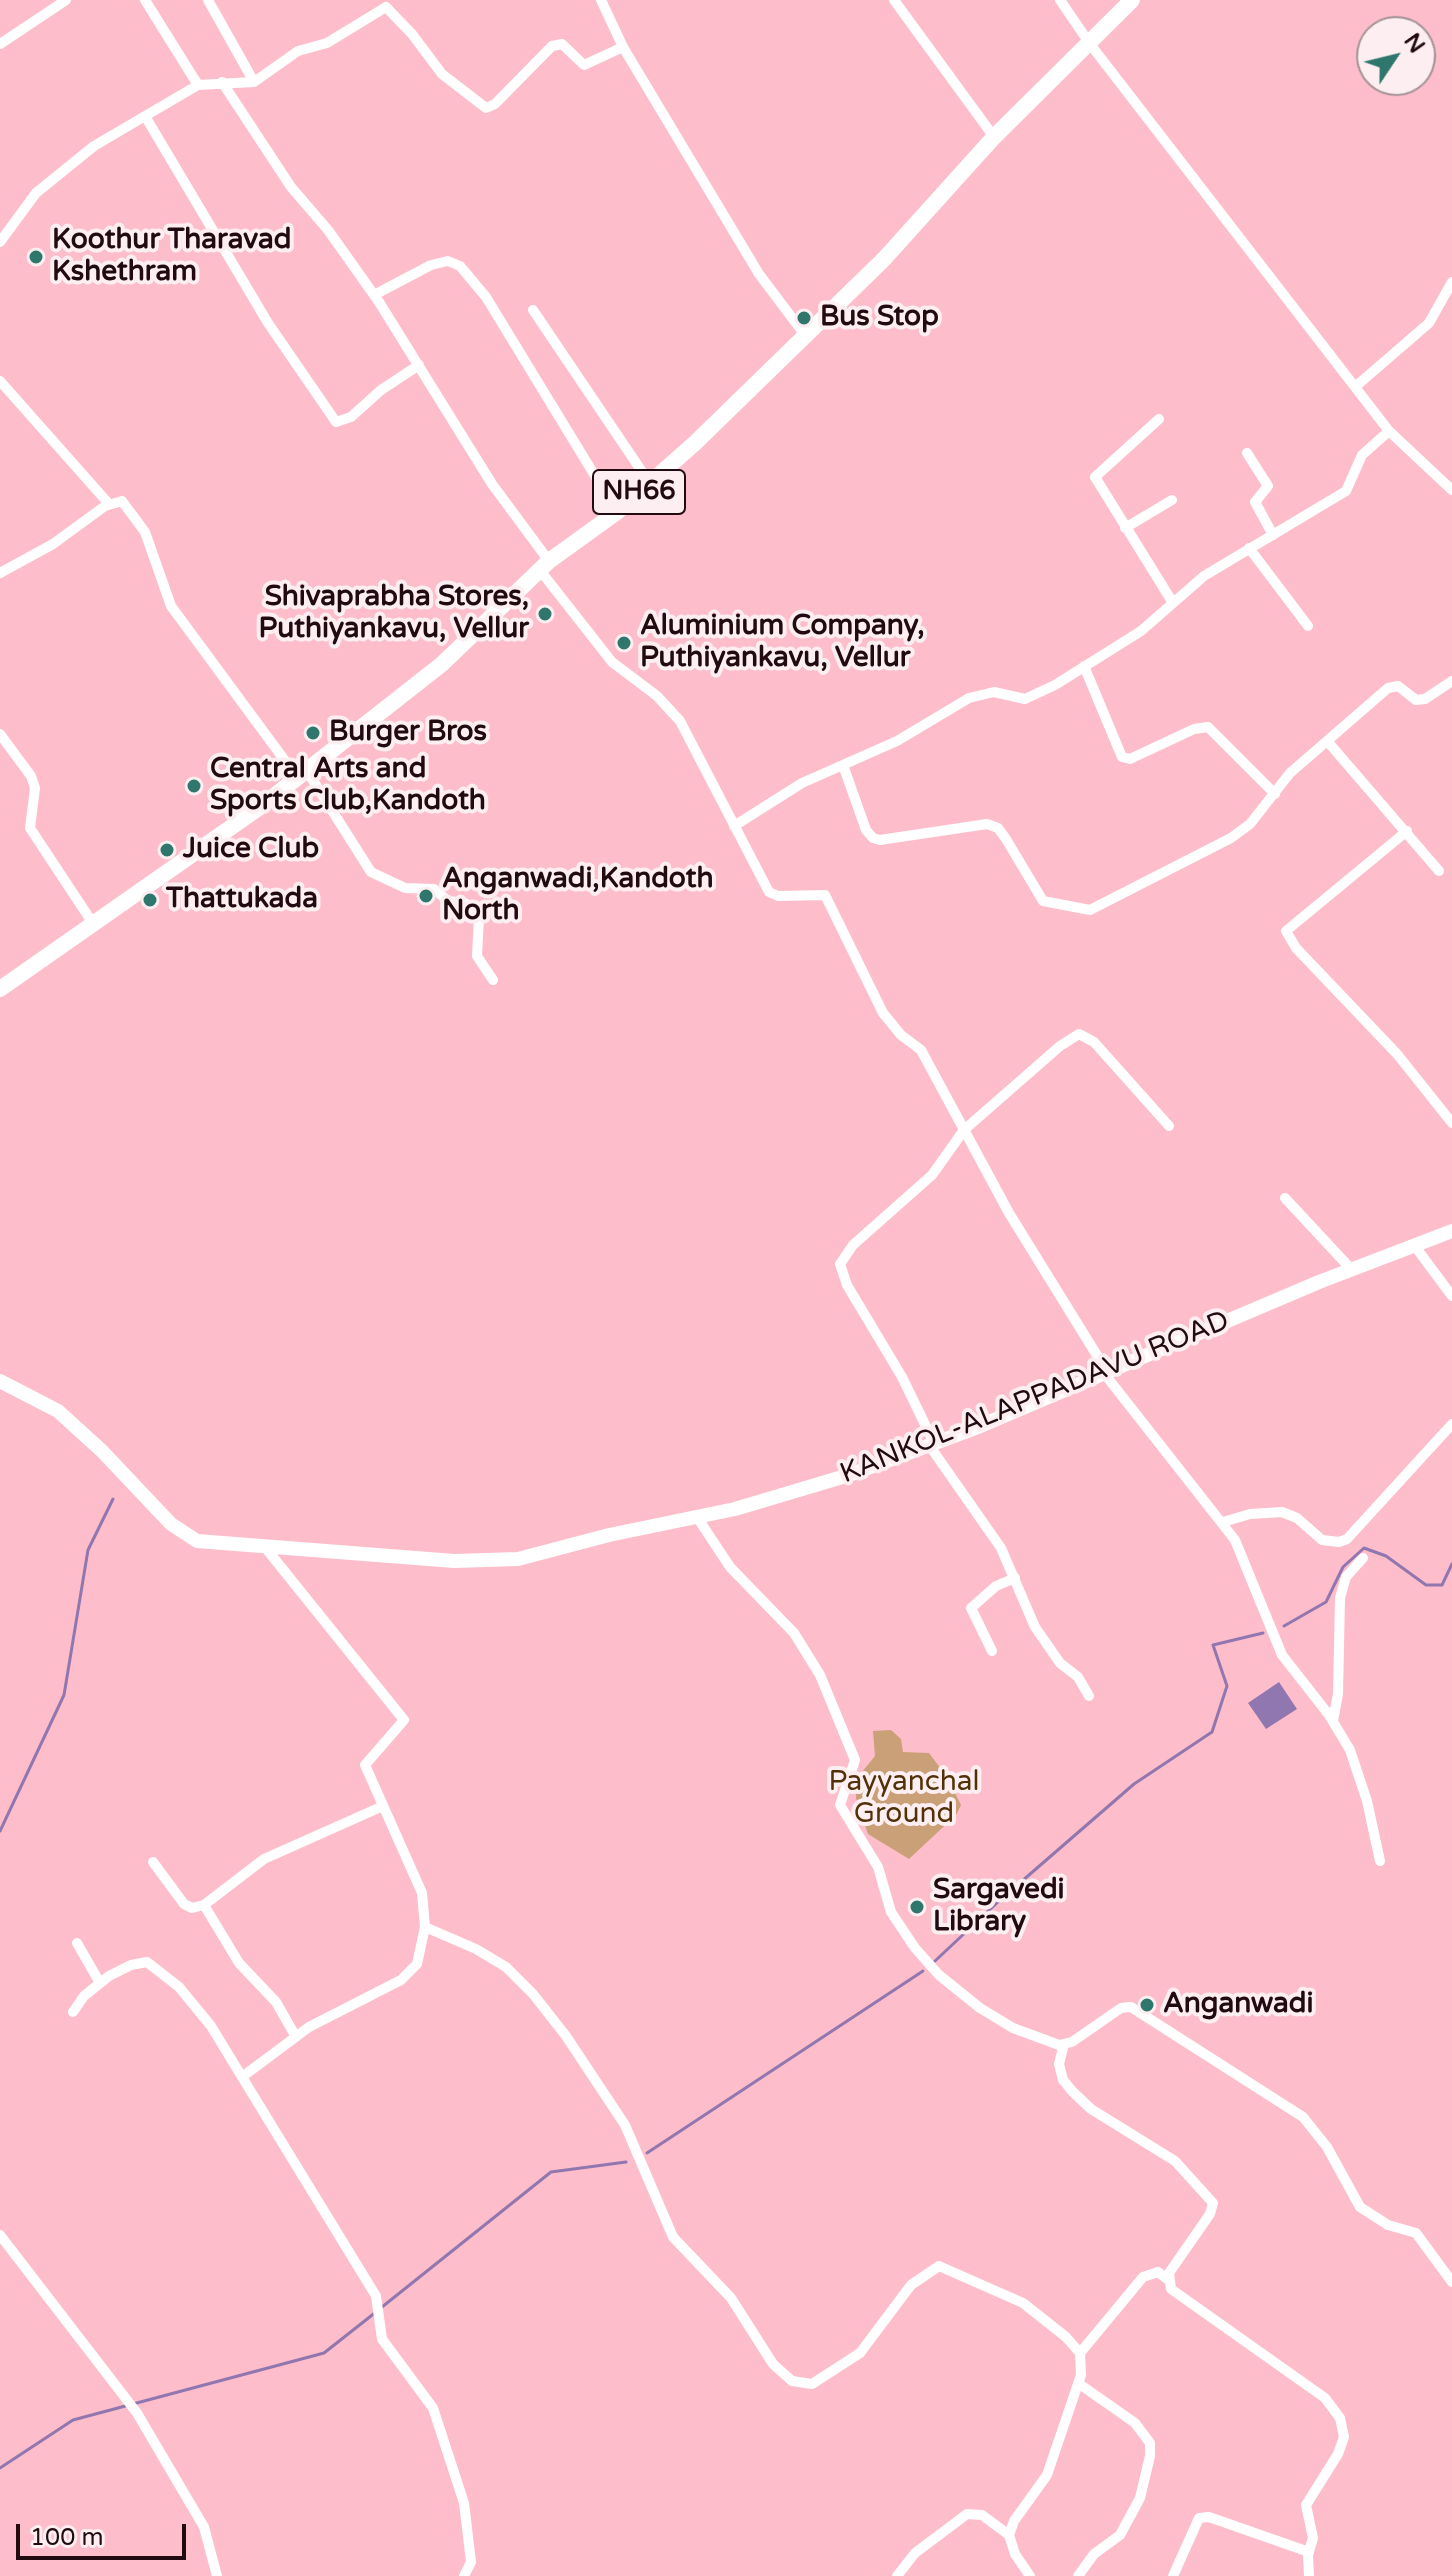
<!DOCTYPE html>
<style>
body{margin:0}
#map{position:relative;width:1452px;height:2576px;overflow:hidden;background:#febdcb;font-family:"Varela Round",sans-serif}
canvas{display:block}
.north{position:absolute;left:1356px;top:16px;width:80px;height:80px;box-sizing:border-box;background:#fceef1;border:2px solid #a49397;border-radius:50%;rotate:55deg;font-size:22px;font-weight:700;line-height:32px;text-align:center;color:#210b11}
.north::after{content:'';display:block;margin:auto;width:28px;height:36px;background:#2f766d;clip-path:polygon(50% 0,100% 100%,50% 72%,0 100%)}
.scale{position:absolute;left:16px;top:2524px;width:170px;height:36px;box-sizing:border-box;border:4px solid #210b11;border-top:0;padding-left:10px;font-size:24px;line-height:28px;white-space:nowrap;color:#210b11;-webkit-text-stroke:6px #fceef1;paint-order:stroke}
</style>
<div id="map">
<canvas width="1452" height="2576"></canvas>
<div class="north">N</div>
<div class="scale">100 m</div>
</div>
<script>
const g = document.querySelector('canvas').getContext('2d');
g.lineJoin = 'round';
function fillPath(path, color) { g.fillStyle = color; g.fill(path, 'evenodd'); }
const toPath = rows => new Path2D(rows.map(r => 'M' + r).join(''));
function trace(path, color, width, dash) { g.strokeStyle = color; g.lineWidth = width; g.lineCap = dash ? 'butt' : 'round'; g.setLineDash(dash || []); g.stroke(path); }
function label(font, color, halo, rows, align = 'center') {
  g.font = font + ' "Varela Round",sans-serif'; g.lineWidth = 8; g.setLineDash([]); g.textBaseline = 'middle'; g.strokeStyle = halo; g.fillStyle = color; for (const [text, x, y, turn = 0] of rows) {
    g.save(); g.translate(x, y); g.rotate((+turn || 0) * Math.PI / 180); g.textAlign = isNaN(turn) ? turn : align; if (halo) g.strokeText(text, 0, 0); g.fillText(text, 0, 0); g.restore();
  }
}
fillPath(toPath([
 [891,1730,901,1739,903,1752,929,1753,947,1777,961,1805,956,1815,909,1859,868,1834,856,1798,857,1778,875,1756,873,1731]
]), '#caa078');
fillPath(toPath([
 [1279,1682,1297,1709,1266,1729,1248,1703]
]), '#9177b0');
trace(toPath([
 [1284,1626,1326,1602,1343,1567,1364,1548,1386,1556,1426,1585,1442,1585,1452,1564],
 [0,1831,64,1695,88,1550,113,1499],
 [935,1961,999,1901,1134,1784,1212,1732,1227,1686,1213,1645,1263,1633],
 [647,2153,923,1971],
 [382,2307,551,2172,626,2162],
 [0,2468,73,2420,324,2353,376,2312]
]), '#9177b0', 3);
trace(toPath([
 [208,0,254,82],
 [601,0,623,47,759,274,805,335],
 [894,0,994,137],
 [1060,0,1090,44,1389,431,1452,490],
 [0,44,66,0],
 [222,82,291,187,328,230,379,302,492,484,549,561],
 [198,85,254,82,298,51,327,43,386,7,412,34,442,74,486,108,495,104,552,46,562,44,584,65,623,47],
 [145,116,268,323,336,422,351,417,381,390,419,365],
 [0,242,36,193,94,146,198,85,145,0],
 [374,295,431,265,448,261,460,266,486,297,617,512],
 [533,310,649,482],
 [0,381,109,504],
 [1355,387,1429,323,1452,282],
 [1159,419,1095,477,1173,603],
 [1247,453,1268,486,1255,502,1273,535],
 [1125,528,1172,500],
 [1249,548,1308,626],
 [539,569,612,662,657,696,680,721,769,892,778,896,825,895,883,1013,901,1035,921,1050,1009,1213,1106,1370],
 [0,573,53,544,105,506,122,501,145,532,171,606,297,777],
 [1084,666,1122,757,1130,759,1194,729,1208,727,1275,794],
 [0,734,31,776,35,788,30,828,94,925],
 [1328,742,1439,871],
 [843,765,866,830,873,838,880,840,987,824,998,828,1006,839,1043,901,1090,910,1231,838,1250,824,1290,773,1388,688,1398,686,1416,700,1425,699,1452,681],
 [307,771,371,872,405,888,434,889,448,901,465,903,479,917,477,956,493,980],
 [734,826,802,783,897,741,969,698,994,692,1025,699,1055,685,1141,631,1204,576,1346,491,1362,455,1389,431],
 [1407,831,1286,931,1296,948,1397,1054,1452,1123],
 [1285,1198,1351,1269],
 [1414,1245,1452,1296],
 [1103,1372,1235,1540,1282,1655,1329,1715,1350,1750,1367,1801,1380,1861],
 [934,1443,902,1377,847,1285,840,1264,853,1245,932,1175,964,1130,1060,1046,1079,1034,1094,1042,1169,1126],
 [929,1445,1001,1548,1035,1627,1060,1663,1078,1677,1089,1696],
 [697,1517,730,1567,794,1633,820,1675,855,1760,840,1805,878,1867,891,1912,915,1948,939,1975,980,2008,1013,2028,1059,2045,1072,2042,1121,2008,1131,2007,1303,2117,1327,2147,1360,2207,1388,2225,1416,2233,1452,2282],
 [1223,1522,1250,1514,1282,1512,1297,1518,1322,1540,1339,1542,1347,1539,1452,1424],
 [264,1546,404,1720,365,1765,422,1893,425,1927,417,1964,401,1980,309,2027,242,2077,376,2296,382,2339,433,2408,464,2503,471,2562,464,2576],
 [992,1651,971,1608,996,1586,1015,1578],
 [1333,1721,1338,1694,1340,1598,1346,1577,1363,1558],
 [153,1862,184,1904,192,1908,204,1905,264,1859,383,1806],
 [204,1905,239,1963,276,2002,296,2037],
 [425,1927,476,1949,506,1967,533,1994,566,2036,625,2125,673,2237,731,2298,773,2364,792,2381,812,2384,860,2353,911,2285,939,2266,1023,2303,1066,2337,1080,2353,1081,2375,1047,2475,1014,2521,1009,2535,1015,2554,1030,2576],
 [77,1943,100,1983],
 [73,2012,84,1996,109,1976,131,1965,147,1962,179,1987,211,2026,242,2077],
 [1064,2044,1059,2064,1063,2080,1073,2092,1091,2109,1175,2161,1213,2203,1210,2214,1169,2273,1171,2289,1325,2398,1340,2418,1344,2437,1338,2454,1306,2505,1313,2538,1308,2555,1309,2576],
 [0,2235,137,2413,204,2527,217,2576],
 [1080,2353,1143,2277,1158,2272,1170,2281],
 [1078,2383,1135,2423,1150,2443,1150,2456,1140,2498,1120,2535,1094,2554,1078,2576],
 [897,2576,915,2553,967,2514,982,2515,1009,2535],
 [1173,2576,1199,2518,1209,2517,1309,2552]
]), '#fff', 10);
trace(toPath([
 [0,1381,58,1411,102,1451,171,1524,197,1541,454,1561,518,1559,609,1535,735,1509,849,1475,973,1429,1319,1282,1452,1231]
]), '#fff', 14);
trace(toPath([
 [0,989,260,807,442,664,549,561,617,512,695,443,884,259,994,137,1132,0]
]), '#fff', 16);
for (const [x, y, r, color] of [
 [36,257,8,"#2f766d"],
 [804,318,8,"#2f766d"],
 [545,614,8,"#2f766d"],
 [624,643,8,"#2f766d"],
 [313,733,8,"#2f766d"],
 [194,786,8,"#2f766d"],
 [167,850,8,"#2f766d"],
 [426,896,8,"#2f766d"],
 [150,900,8,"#2f766d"],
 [917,1907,8,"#2f766d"],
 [1147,2005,8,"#2f766d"]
]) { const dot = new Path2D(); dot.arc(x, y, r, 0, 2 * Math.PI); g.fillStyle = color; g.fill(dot); trace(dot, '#fceef1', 3); }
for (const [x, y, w] of [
 [639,492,92]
]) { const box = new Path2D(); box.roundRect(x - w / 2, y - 22, w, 44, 6); g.fillStyle = '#fceef1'; g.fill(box); trace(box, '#210b11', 2); }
label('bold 26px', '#210b11', null, [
 ["NH66",639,492]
]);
label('bold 28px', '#210b11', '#fceef1', [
 ["Koothur Tharavad",52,241],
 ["Kshethram",52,273],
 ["Bus Stop",820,318],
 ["Shivaprabha Stores,",529,598,"right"],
 ["Puthiyankavu, Vellur",529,630,"right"],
 ["Aluminium Company,",640,627],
 ["Puthiyankavu, Vellur",640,659],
 ["Burger Bros",329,733],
 ["Central Arts and",210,770],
 ["Sports Club,Kandoth",210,802],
 ["Juice Club",183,850],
 ["Anganwadi,Kandoth",442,880],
 ["North",442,912],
 ["Thattukada",166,900],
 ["Sargavedi",933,1891],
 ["Library",933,1923],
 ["Anganwadi",1163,2005]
], 'left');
label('28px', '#210b11', '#fceef1', [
 ["KANKOL-ALAPPADAVU ROAD",1035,1398,-22]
]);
label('28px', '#533108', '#fceef1', [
 ["Payyanchal",904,1783],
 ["Ground",904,1815]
]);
</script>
